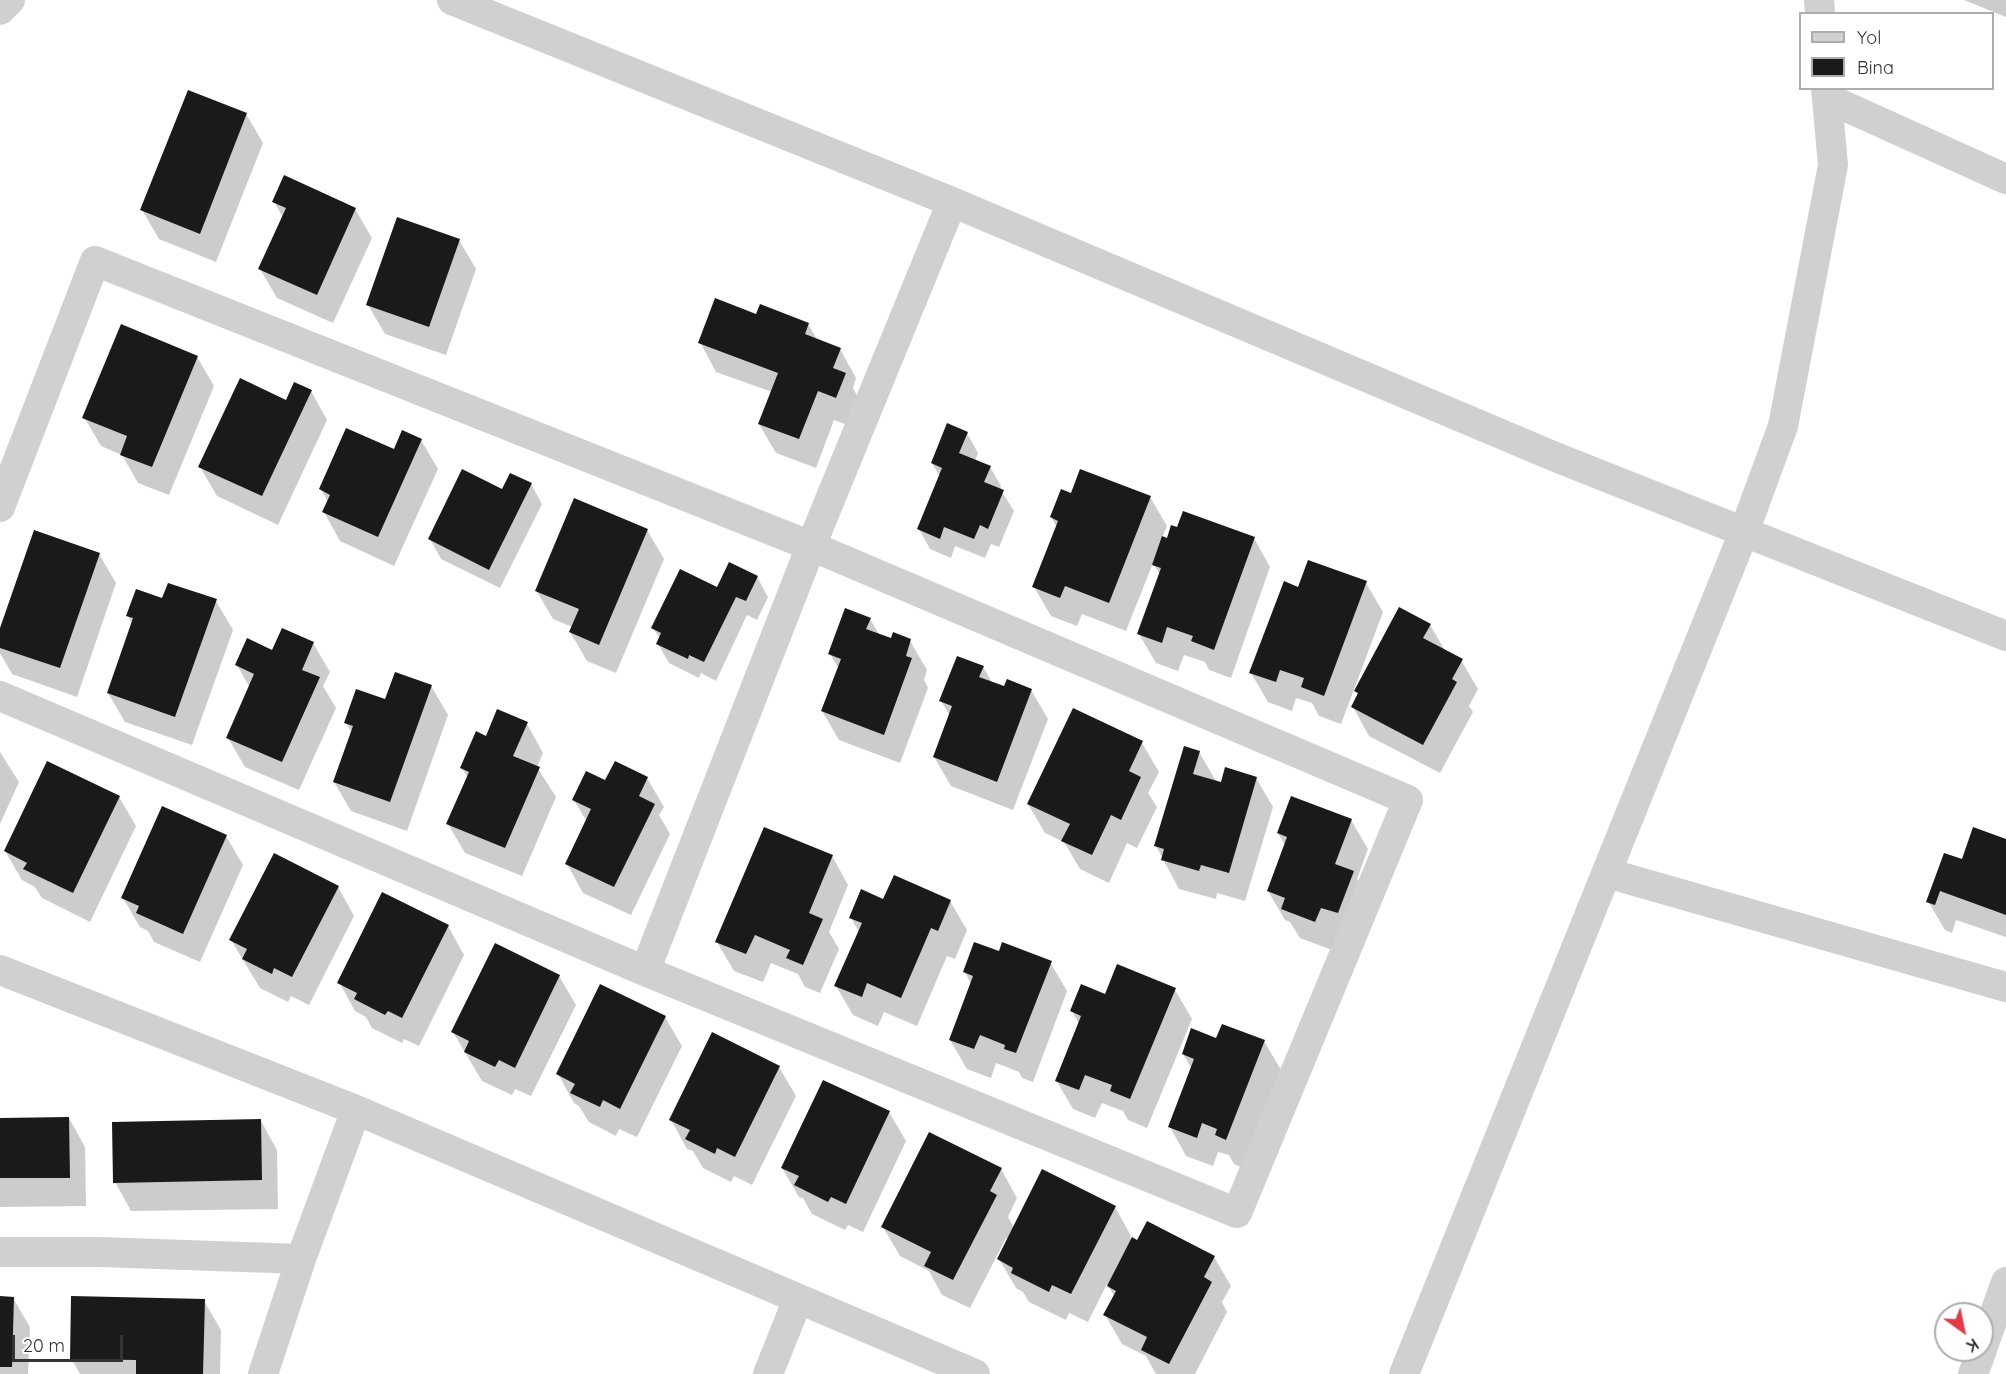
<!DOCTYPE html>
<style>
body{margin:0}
#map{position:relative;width:2006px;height:1374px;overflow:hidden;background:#fff;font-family:Quicksand,sans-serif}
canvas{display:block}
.legend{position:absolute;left:1799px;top:12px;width:195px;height:78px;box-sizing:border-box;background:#fff;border:2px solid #adadad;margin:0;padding:8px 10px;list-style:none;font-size:18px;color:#333}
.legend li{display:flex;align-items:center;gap:12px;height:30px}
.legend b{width:30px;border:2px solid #adadad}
.north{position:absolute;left:1934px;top:1302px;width:60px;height:60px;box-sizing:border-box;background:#fff;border:2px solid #adadad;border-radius:50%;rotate:147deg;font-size:16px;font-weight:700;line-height:24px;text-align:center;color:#333}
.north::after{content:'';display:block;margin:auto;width:21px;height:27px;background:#e63946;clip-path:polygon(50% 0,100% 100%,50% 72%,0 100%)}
.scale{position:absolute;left:12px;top:1335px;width:111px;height:27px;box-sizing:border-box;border:3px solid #333;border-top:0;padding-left:8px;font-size:18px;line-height:21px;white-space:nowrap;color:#333;-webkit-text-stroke:4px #fff;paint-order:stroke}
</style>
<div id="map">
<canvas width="2006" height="1374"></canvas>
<ul class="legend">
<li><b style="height:8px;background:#d0d0d0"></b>Yol</li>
<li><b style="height:16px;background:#1a1a1a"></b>Bina</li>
</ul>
<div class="north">K</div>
<div class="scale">20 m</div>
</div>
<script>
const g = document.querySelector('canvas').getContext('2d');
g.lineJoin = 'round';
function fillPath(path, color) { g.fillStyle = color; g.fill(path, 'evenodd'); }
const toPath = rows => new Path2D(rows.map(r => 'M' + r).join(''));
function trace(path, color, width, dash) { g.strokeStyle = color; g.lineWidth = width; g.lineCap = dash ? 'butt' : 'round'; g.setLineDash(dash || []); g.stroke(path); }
fillPath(toPath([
 [1964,0,2006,0,2006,17],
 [246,114,263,143,216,262,159,239,142,210],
 [274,201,355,209,372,238,333,323,277,298,260,269,283,218],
 [459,240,476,269,446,355,385,334,368,305],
 [757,316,808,324,818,341,840,349,856,378,853,388,861,403,853,427,834,420,816,468,776,453,759,424,772,392,716,372,700,342],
 [197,357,214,386,169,495,138,483,122,455,101,446,84,417],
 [311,391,327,420,278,525,217,496,200,467,286,402],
 [967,433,978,453,975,461,990,467,1001,486,1000,490,1002,492,1014,511,999,547,991,544,985,558,955,546,951,558,930,549,919,529,940,477,932,463],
 [421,440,438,469,394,566,340,541,324,512,328,502,321,489],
 [531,484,542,504,500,588,441,559,430,539,503,491],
 [1072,495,1150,497,1167,526,1162,538,1254,538,1270,567,1231,678,1209,670,1205,662,1184,655,1178,671,1156,663,1139,634,1160,575,1153,563,1126,631,1082,614,1077,626,1051,616,1034,587,1057,527,1051,517],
 [647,530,664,559,616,673,587,661,570,632,572,627,553,619,536,590],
 [99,554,116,583,77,697,12,674,0,653,0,632],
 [757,577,768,597,757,620,747,615,716,681,701,673,699,678,669,663,658,644,660,639,653,628],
 [1366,583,1383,612,1341,724,1319,716,1312,703,1296,698,1292,711,1268,702,1251,673,1299,589],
 [163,600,216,601,233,630,192,745,125,722,108,693,132,624,128,616],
 [870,619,880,636,891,640,910,641,927,670,924,680,928,688,900,763,839,740,822,711,839,669,830,654],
 [1430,625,1446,652,1461,660,1478,689,1469,706,1473,712,1440,773,1369,736,1353,707,1358,696,1356,691],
 [313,643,330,672,323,686,336,708,299,790,245,767,228,738,250,688,237,665,273,652],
 [983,667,993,684,1005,688,1031,690,1048,719,1013,810,951,786,934,757,950,716,941,701],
 [431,686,448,715,407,831,351,811,334,782,352,733,346,723,386,701],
 [527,724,543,753,537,767,556,797,522,876,465,853,448,824,468,778,462,768,486,738],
 [1142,743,1159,772,1148,793,1157,807,1137,848,1127,843,1109,883,1080,869,1064,842,1045,833,1028,804],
 [0,752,19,782,0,824],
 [1199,752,1216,781,1222,784,1256,778,1273,807,1245,901,1217,893,1216,899,1179,889,1156,846],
 [647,778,664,807,659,815,670,834,631,915,583,893,567,864,587,822,574,800,606,782],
 [119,797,136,826,90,922,42,898,35,887,22,880,5,851],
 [1351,820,1368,849,1357,879,1370,901,1332,950,1300,938,1290,922,1285,920,1268,891,1285,845,1278,833],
 [226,836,243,865,200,962,154,942,148,931,140,927,123,898],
 [2006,841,2006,937,1956,920,1952,933,1945,930,1928,901,1963,861],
 [832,856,848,885,829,932,839,949,820,993,805,987,798,974,771,963,763,982,734,971,717,942],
 [338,887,354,916,309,1005,291,996,288,1002,260,988,231,940],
 [884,901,950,901,967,930,955,959,947,956,917,1026,884,1012,878,1026,853,1015,836,986,859,932,851,918],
 [448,926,464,955,419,1046,404,1039,402,1043,372,1028,366,1017,355,1011,339,982],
 [999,953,1050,962,1067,991,1033,1082,1022,1078,1019,1072,996,1063,991,1078,967,1069,950,1040,971,984,965,972],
 [559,976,576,1005,531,1096,515,1089,512,1095,482,1081,453,1032],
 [1175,990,1192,1019,1147,1128,1128,1120,1123,1111,1102,1103,1095,1118,1073,1109,1056,1080,1079,1024,1072,1011,1106,996],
 [665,1017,682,1046,637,1137,619,1129,616,1136,589,1122,579,1106,574,1103,558,1074],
 [1264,1041,1281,1070,1243,1168,1234,1164,1229,1155,1218,1152,1213,1166,1186,1156,1170,1127,1192,1069,1183,1054],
 [779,1067,796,1096,752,1185,734,1176,731,1182,703,1168,693,1151,687,1149,671,1120],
 [889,1112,906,1141,863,1232,848,1225,845,1230,812,1214,803,1198,799,1197,782,1168],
 [69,1118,85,1147,86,1206,0,1207,0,1119],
 [261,1121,277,1150,278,1209,131,1211,115,1182],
 [1001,1169,1017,1198,1008,1217,1014,1228,1115,1207,1131,1236,1130,1238,1138,1242,1214,1257,1231,1286,1222,1302,1227,1312,1195,1374,1156,1374,1146,1356,1122,1344,1105,1315,1115,1297,1107,1284,1088,1322,1069,1313,1066,1320,1029,1302,1023,1292,1016,1288,999,1259,1009,1239,1006,1238,970,1308,942,1295,929,1271,900,1256,883,1227],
 [0,1298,13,1298,30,1327,28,1374,0,1374],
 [204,1301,221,1330,220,1374,80,1374,71,1358]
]), '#0003');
fillPath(toPath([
 [188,90,247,113,200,234,140,210],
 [284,175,356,208,317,295,258,269,286,208,272,202],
 [397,217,460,239,429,327,366,305],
 [715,298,756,314,760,304,809,323,805,334,841,348,833,368,846,373,836,398,818,391,799,439,758,424,778,373,698,343],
 [121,324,198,356,152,467,120,455,127,436,82,418],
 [240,378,286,400,294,382,312,390,262,496,198,467],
 [947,423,968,432,959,453,991,466,984,482,1004,490,988,529,980,525,974,539,944,527,940,539,917,529,942,468,931,463],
 [346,428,394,449,402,430,422,439,378,537,322,512,330,495,319,489],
 [462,469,502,489,510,473,532,483,489,570,428,539],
 [1080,469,1151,496,1109,603,1065,586,1060,598,1032,587,1058,521,1050,517,1061,489,1071,493],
 [574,498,648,529,599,645,569,632,579,609,535,591],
 [1183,511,1255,537,1214,650,1191,641,1193,636,1167,627,1162,643,1137,634,1161,568,1152,565,1162,536,1167,538,1171,525,1177,527],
 [34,530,100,553,60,668,0,648,0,628],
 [1308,560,1367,581,1324,696,1301,687,1304,678,1280,670,1276,682,1249,673,1284,581,1298,587],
 [729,562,758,576,746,601,736,597,704,662,689,655,688,659,656,644,661,633,651,628,680,569,717,587],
 [168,583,217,599,175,717,107,693,133,618,126,616,136,589,162,598],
 [1399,607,1431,624,1423,638,1463,659,1452,679,1457,682,1423,745,1351,707,1358,693,1354,691],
 [845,608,871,618,866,629,891,638,893,632,911,639,906,656,912,658,884,735,821,711,841,659,828,654],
 [282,628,314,642,302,670,320,677,282,762,226,738,254,674,235,665,247,638,272,650],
 [957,656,984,666,979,677,1004,686,1007,679,1032,689,997,782,933,757,952,706,939,701],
 [395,672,432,685,390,802,333,782,353,726,344,723,356,689,385,699],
 [1073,708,1143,741,1129,771,1141,777,1121,820,1111,815,1092,855,1061,841,1070,824,1027,804],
 [497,709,528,722,513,756,540,767,505,848,446,824,469,772,460,768,476,731,486,736],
 [1184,746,1200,751,1193,774,1221,782,1225,767,1257,777,1229,873,1201,865,1199,871,1161,860,1164,849,1154,846],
 [47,761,120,796,73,893,23,869,27,863,4,851],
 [615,761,648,777,639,796,655,804,614,887,565,864,591,809,572,800,586,771,605,780],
 [1291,796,1352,819,1335,864,1354,871,1338,913,1321,908,1315,922,1281,909,1285,898,1267,891,1287,837,1277,833],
 [162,806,227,835,183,934,136,913,139,906,121,898],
 [764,827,833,855,809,913,823,919,803,965,786,958,790,950,755,935,746,954,715,942],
 [1973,827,2006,839,2006,915,1940,891,1935,905,1926,902,1944,853,1962,859],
 [274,853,339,886,292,977,274,968,272,974,242,959,247,949,229,940],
 [894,875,951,900,938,931,931,928,901,998,867,983,862,997,834,986,862,923,849,918,861,889,883,899],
 [382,892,449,925,402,1018,388,1011,385,1015,354,999,357,993,337,983],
 [974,942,999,951,1002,942,1052,961,1016,1053,1004,1049,1005,1045,980,1035,974,1049,949,1040,973,976,963,972],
 [495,943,560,975,515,1068,499,1060,495,1067,464,1052,469,1041,451,1032],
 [1117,964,1176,988,1130,1099,1110,1091,1112,1085,1085,1075,1079,1090,1055,1081,1081,1016,1070,1011,1081,984,1105,994],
 [600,984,666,1016,620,1109,603,1100,600,1107,570,1093,575,1084,556,1074],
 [1222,1024,1265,1040,1226,1140,1215,1135,1217,1129,1202,1123,1197,1138,1168,1127,1194,1059,1182,1054,1191,1028,1216,1038],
 [712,1032,780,1066,735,1157,717,1148,715,1154,685,1139,690,1130,669,1120],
 [823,1080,890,1111,846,1204,831,1197,828,1202,794,1185,799,1176,781,1168],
 [69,1117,70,1178,0,1178,0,1118],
 [261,1119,262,1180,113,1183,112,1122],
 [929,1132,1002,1168,990,1191,997,1195,953,1280,924,1266,931,1252,881,1227],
 [1042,1169,1116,1206,1071,1294,1052,1285,1049,1292,1011,1273,1013,1268,997,1259],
 [1147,1221,1215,1256,1204,1277,1212,1282,1169,1364,1141,1350,1147,1337,1103,1315,1116,1291,1107,1286,1132,1237,1137,1240],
 [0,1296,14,1297,12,1367,0,1367],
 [71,1296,205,1299,203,1374,136,1374,136,1360,70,1359]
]), '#1a1a1a');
trace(toPath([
 [452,0,952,202,1553,456,2006,636],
 [1819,0,1820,14],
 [0,10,10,0],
 [1827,98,2006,179],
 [0,507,95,261,811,546,1408,800,1237,1213,645,971,0,696],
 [1607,873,2006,987],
 [0,970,356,1110,975,1374],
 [645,971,811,546,952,202],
 [0,1252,100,1252,301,1259],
 [1982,1349,2006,1282],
 [263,1374,301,1259,356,1110],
 [768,1374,798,1299],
 [1404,1374,1744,532,1783,426,1833,165,1826,88],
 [1973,1374,1982,1350]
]), '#d0d0d0', 30);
</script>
